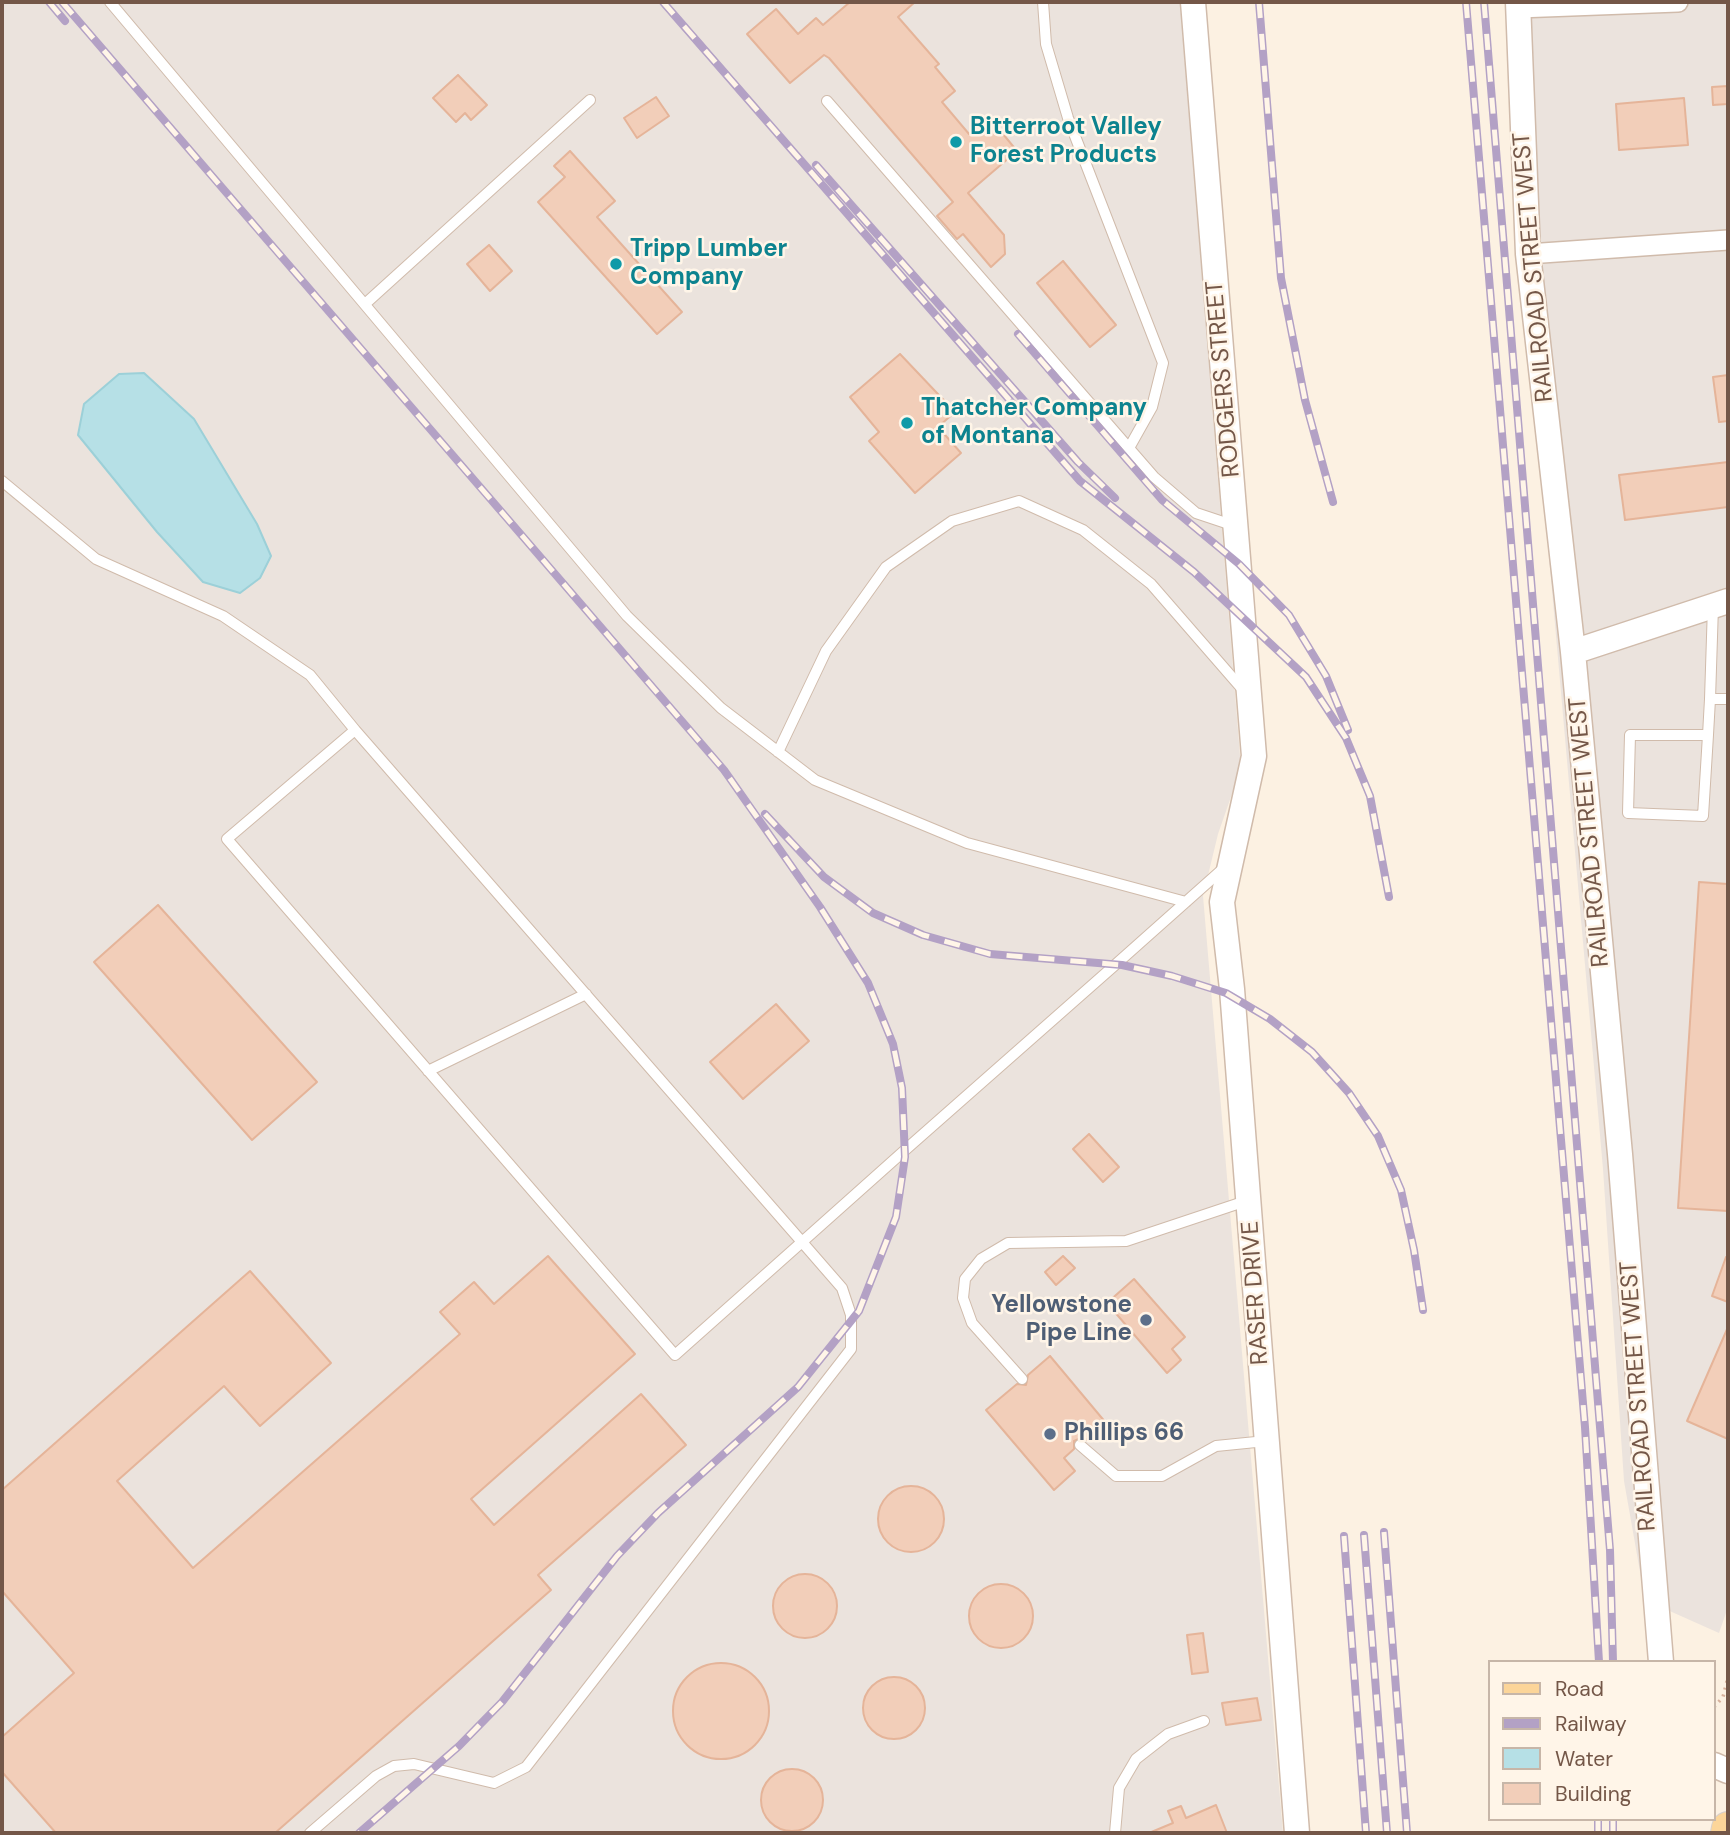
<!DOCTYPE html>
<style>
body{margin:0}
#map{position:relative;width:1730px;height:1835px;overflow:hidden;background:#fcf1e2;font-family:"DM Sans",sans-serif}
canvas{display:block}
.frame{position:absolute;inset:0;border:4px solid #745748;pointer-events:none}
.legend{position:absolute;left:1488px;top:1660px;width:228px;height:161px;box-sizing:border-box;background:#fff5e8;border:2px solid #c7b6a8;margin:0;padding:9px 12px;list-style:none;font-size:21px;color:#745748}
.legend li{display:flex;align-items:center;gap:14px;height:35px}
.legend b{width:35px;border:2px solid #c7b6a8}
</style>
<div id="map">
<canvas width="1730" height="1835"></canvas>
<div class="frame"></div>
<ul class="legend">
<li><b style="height:9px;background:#fcd599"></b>Road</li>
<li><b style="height:9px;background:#b3a1c5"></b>Railway</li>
<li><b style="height:19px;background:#b6e0e6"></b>Water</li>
<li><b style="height:19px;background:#f2ceb9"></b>Building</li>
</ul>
</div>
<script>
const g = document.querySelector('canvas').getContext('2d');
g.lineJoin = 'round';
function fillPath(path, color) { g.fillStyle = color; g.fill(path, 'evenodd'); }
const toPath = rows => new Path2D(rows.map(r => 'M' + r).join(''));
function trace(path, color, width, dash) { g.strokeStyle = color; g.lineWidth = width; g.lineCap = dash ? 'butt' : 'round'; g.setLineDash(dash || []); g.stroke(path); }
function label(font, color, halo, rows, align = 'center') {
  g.font = font + ' "DM Sans",sans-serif'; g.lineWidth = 5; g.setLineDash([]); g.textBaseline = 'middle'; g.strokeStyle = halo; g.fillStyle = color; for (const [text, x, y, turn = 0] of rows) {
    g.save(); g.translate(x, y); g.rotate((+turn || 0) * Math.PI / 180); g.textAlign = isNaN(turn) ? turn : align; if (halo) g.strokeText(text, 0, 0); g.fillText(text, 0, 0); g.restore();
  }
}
fillPath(toPath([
 [2,2,1180,2,1241,768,1218,834,1203,896,1283,1833,2,1833],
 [1506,2,1728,2,1728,1607,1719,1633,1645,1600,1624,1481,1603,1169,1531,352]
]), '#ebe3dd');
const water = toPath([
 [144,373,194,419,257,524,271,556,260,578,240,593,203,582,157,532,78,435,84,404,119,374,144,373]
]);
fillPath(water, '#b6e0e6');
trace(water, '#9cd0d8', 2);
const building = toPath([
 [850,2,915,2,898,17,939,64,935,67,955,91,942,102,969,134,989,117,1017,151,968,193,1004,235,1005,254,991,267,963,234,957,239,937,216,953,202,829,58,824,55,790,83,747,34,776,9,798,34,816,18,823,25,850,2],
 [458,75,487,105,471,120,465,113,456,122,433,98,458,75],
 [1728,86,1728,104,1713,105,1712,87,1728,86],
 [656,97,669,116,637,138,624,118,656,97],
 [1684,98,1688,145,1619,150,1616,104,1684,98],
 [570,151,615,201,597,217,682,312,657,334,538,202,565,177,554,166,570,151],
 [489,245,512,271,490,291,467,264,489,245],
 [1063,261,1116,325,1090,347,1037,283,1063,261],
 [900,354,955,412,938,427,961,453,915,493,869,441,879,432,850,397,900,354],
 [1728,375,1728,421,1719,422,1713,377,1728,375],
 [1728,462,1728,507,1625,520,1619,475,1728,462],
 [1699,882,1728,884,1728,1211,1678,1208,1699,882],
 [158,905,317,1082,252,1140,94,962,158,905],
 [776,1004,809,1041,743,1099,710,1062,776,1004],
 [1089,1134,1119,1167,1103,1182,1073,1149,1089,1134],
 [548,1256,635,1354,471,1499,494,1525,641,1394,686,1445,538,1575,551,1590,275,1833,56,1833,2,1772,2,1737,74,1673,2,1591,2,1490,250,1271,331,1363,260,1426,224,1386,117,1481,193,1568,460,1334,440,1312,474,1282,494,1304,548,1256],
 [1063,1256,1075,1268,1056,1285,1045,1272,1063,1256],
 [1726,1257,1728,1258,1728,1302,1712,1296,1726,1257],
 [1134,1279,1185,1337,1172,1349,1181,1360,1167,1373,1107,1303,1134,1279],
 [1728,1327,1728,1439,1687,1421,1728,1327],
 [1050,1356,1106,1423,1086,1440,1081,1438,1074,1441,1074,1449,1064,1458,1075,1471,1054,1490,986,1410,1017,1384,1026,1385,1028,1375,1050,1356],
 '878 1519a33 33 0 1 1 66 0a33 33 0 1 1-66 0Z',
 '773 1606a32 32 0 1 1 64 0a32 32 0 1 1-64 0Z',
 '969 1616a32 32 0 1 1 64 0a32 32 0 1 1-64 0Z',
 [1203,1633,1208,1672,1192,1674,1187,1635,1203,1633],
 '673 1711a48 48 0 1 1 96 0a48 48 0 1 1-96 0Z',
 '863 1708a31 31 0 1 1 62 0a31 31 0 1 1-62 0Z',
 [1257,1698,1261,1720,1226,1725,1222,1703,1257,1698],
 '761 1800a31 31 0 1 1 62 0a31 31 0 1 1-62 0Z',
 [1216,1805,1227,1833,1149,1833,1173,1823,1168,1811,1181,1806,1186,1818,1216,1805]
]);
fillPath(building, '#f2ceb9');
trace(building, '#e5b499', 2);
const service = toPath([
 [110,2,627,616,721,708,815,780,967,843,1186,902],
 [1043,2,1046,44,1068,118,1163,363,1152,407,1129,448],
 [827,101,1154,477,1196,513,1235,526],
 [365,304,590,100],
 [2,481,96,559,223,616,310,675,355,730],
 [1713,606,1710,699,1728,699],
 [1708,735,1630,735,1628,813,1703,816,1708,735,1710,699],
 [778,752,826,651,886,567,952,521,1019,501,1083,530,1151,584,1244,691],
 [428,1071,586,994],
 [1022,1379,972,1323,963,1298,965,1279,981,1259,1008,1243,1126,1241,1246,1201],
 [1080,1445,1116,1476,1162,1476,1216,1446,1266,1441],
 [310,1833,376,1776,394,1766,414,1764,494,1783,526,1767,851,1349,851,1315,842,1288,802,1242,355,730,227,839,675,1355,802,1242,904,1151,1115,965,1224,868],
 [1115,1833,1119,1788,1136,1759,1168,1734,1204,1721]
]);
const minor = toPath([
 [1518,8,1678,2],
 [1528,254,1728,240]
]);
const tertiary = toPath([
 [1193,2,1254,756,1222,902,1232,989,1297,1833],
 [1518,2,1528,254,1573,652,1620,1154,1661,1662],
 [1573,652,1728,601],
 [1714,1765,1728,1771]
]);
const primary = toPath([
 [1727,1833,1728,1828]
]);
trace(service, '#d0bbab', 12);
trace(minor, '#d0bbab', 22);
trace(tertiary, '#d0bbab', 27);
trace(primary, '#d8d0cc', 34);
trace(toPath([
 [1714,1707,1723,1697,1728,1677]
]), '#d7b19c', 3.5, [2, 5]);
trace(service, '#fff', 10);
trace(minor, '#fff', 19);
trace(tertiary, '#fff', 24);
trace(primary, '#fcd599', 32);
const rail = toPath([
 [49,2,65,21],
 [62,2,724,770,820,907,868,983,893,1044,902,1088,905,1157,896,1217,859,1311,798,1387,658,1513,617,1556,502,1702,459,1746,359,1833],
 [663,2,1080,481,1194,572,1306,677,1346,738,1370,796,1389,897],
 [1259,2,1281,278,1305,400,1333,502],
 [1466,2,1585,1427,1599,1662],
 [1484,2,1610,1550,1613,1662],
 [816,165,1078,462,1115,498],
 [1018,334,1162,500,1239,564,1289,615,1326,676,1348,730],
 [765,814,824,877,873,913,923,935,990,954,1122,965,1172,976,1226,993,1270,1019,1312,1052,1349,1093,1378,1136,1401,1190,1414,1250,1423,1310],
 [1384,1532,1407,1833],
 [1364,1535,1387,1833],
 [1344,1536,1366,1833],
 [1598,1833,1598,1819],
 [1613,1833,1613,1819]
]);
trace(rail, '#b3a1c5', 8);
trace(rail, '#fff5e8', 5, [16]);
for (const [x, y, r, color] of [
 [956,142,7,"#0f9aa8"],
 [616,264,7,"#0f9aa8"],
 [907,423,7,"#0f9aa8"],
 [1146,1320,7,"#5c6f8a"],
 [1050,1434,7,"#5c6f8a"]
]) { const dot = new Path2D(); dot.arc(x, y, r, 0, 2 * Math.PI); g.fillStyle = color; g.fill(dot); trace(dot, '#fff5e8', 2.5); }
label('bold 24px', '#0d838f', '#fff5e8', [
 ["Bitterroot Valley",970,128],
 ["Forest Products",970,156],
 ["Tripp Lumber",630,250],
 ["Company",630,278],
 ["Thatcher Company",921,409],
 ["of Montana",921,437]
], 'left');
label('24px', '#745748', '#fff5e8', [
 ["RAILROAD STREET WEST",1534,267,-95],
 ["RODGERS STREET",1224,379,-95],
 ["RAILROAD STREET WEST",1590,832,-95],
 ["RASER DRIVE",1256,1293,-94],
 ["RAILROAD STREET WEST",1639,1396,-94]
]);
label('bold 24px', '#4e5e75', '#fff5e8', [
 ["Yellowstone",1132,1306],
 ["Pipe Line",1132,1334],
 ["Phillips 66",1064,1434,"left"]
], 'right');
</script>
